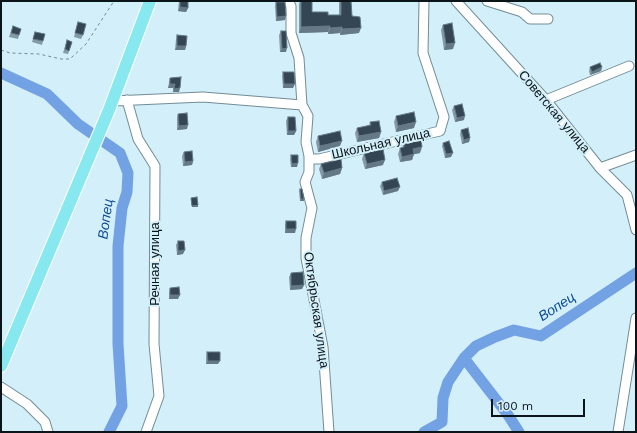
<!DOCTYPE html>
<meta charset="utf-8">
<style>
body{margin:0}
#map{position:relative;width:637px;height:433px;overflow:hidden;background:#d3eff9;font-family:"Work Sans",sans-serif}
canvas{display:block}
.frame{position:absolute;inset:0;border:2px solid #0b1418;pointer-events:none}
.scale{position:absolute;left:491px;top:399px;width:94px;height:18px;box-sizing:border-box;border:2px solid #0b1418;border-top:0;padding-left:5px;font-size:12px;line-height:14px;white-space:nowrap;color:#0b1418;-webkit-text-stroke:3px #d3eff9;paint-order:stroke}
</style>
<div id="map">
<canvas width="637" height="433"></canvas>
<div class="frame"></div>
<div class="scale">100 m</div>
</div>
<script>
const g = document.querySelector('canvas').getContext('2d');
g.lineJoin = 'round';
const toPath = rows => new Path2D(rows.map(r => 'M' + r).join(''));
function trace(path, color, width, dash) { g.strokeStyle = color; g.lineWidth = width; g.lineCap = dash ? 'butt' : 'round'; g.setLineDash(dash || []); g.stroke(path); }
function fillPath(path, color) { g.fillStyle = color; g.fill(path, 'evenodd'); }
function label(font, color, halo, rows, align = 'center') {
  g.font = font + ' "Work Sans",sans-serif'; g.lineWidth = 4; g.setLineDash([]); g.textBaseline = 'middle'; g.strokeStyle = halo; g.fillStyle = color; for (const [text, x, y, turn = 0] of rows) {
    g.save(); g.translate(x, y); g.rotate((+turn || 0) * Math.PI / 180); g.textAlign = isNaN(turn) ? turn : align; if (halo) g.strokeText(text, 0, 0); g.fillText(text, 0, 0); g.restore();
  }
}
trace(toPath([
 [1,73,47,94,78,124,120,153,128,173,127,192,122,208,118,246,118,344,122,406,109,432],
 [464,358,508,415,519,432],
 [424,432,442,422,443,398,448,382,464,358,476,346,495,337,514,330,541,336,636,273]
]), '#73a2e4', 11);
const minor = toPath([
 [288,1,291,6,291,33,299,58,302,105,308,116,306,142,309,156,309,172,305,182,312,208,306,238,306,258,323,347,329,432],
 [456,1,546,100,600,168,627,195,636,230],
 [487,1,522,12,530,19,548,19],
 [127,100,138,139,155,166,154,344,159,396,146,432],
 [546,100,629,66],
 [113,101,203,97,302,105],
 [309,159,319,159,440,131,444,117,423,53,424,1],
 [600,168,636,155],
 [1,387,27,404,45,422,48,432],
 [618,432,636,318]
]);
const major = toPath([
 [1,366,109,110,150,1]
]);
trace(minor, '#738c95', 11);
trace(major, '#fff', 14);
trace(toPath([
 [1,50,10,53,39,54,61,59,70,59,86,44,114,1]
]), '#758990', 1, [3, 3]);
trace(minor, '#fff', 9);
trace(major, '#88e8ef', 12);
fillPath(toPath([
 [179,1,188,1,188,8,186,12,178,11],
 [300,1,312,1,312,12,328,15,339,15,339,1,351,1,352,16,359,33,340,35,340,33,328,34,328,32,299,33,299,4],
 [276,2,285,20,276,21,275,6],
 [78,22,83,35,81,39,74,37],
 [443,25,453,49,444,50,441,30],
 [13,26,21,29,18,39,9,37],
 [281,31,286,52,280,52,279,35],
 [35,32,43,41,42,45,32,42],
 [177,35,186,46,185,50,175,50,176,39],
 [67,40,72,42,68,54,63,53],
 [590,67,602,67,601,71,590,75,589,71],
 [283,72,293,88,283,88,282,76],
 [170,78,179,92,173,92,173,88,168,88,169,82],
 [454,106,464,120,455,122,452,110],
 [178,114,187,129,177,130,177,118],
 [396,116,414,128,396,132,394,122],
 [288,117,296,131,294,135,287,135,286,121],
 [370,122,381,132,379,138,357,142,355,133,357,128,369,126],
 [461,130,470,138,469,142,462,144,460,134],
 [636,135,636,143,635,139],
 [318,136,340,146,318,152,316,142],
 [443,143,451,157,445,158,442,146],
 [404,144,420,153,414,154,412,160,400,162,398,154,400,148,402,148],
 [184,152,193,161,192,165,183,166,182,156],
 [364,153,383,165,365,169,362,159],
 [291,155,297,167,291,167,290,159],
 [321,164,342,168,340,174,322,179,319,169],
 [382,182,398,191,383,195,380,186],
 [300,189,304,201,300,201,299,191],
 [191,198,198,207,192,207,191,200],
 [286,221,295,233,285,233,285,225],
 [178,241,183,254,177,255,176,245],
 [291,273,304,285,302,289,290,290,289,277],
 [170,288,178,299,169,299,169,292],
 [207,352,218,364,206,364,206,356]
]), '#849aa6');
fillPath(toPath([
 [180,7,188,8,186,12,178,11],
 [286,16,285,20,276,21,277,17],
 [330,26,328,32,299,33,301,27],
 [342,27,340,33,328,34,330,28],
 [361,28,359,33,340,35,342,29],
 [455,43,453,49,444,50,446,44],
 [177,46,186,46,185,50,175,50],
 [287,48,286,52,280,52,282,49],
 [602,67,601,71,590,75,592,72],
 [170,84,175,84,173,88,168,88],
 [284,84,295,84,293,88,283,88],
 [180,88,179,92,173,92,174,89],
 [465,116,464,120,455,122,457,118],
 [416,122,414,128,396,132,398,126],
 [188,125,187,129,177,130,179,126],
 [288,131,296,131,294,135,287,135],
 [381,132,379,138,357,142,359,136],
 [470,138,469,142,462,144,464,140],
 [342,141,340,146,318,152,320,146],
 [422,147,420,153,411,155,413,149],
 [453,153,451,157,445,158,446,154],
 [414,154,412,160,400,162,402,157],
 [385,160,383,165,365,169,367,164],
 [193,161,192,165,183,166,185,162],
 [298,163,297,167,291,167,292,164],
 [342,168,340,174,322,179,324,173],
 [400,187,398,191,383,195,384,191],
 [301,199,304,199,304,201,300,201],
 [198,205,198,207,192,207,192,206],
 [286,229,296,229,295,233,285,233],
 [185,250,183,254,177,255,178,251],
 [304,285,302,289,290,290,291,286],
 [170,295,180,295,178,299,169,299],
 [208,361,220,361,218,364,206,364]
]), '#647985');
const building = toPath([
 [180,1,188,1,188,8,180,7,180,1],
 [301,1,312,1,312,12,328,12,328,15,341,15,341,1,351,1,352,16,360,17,361,28,342,29,342,27,330,28,330,26,301,27,301,1],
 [276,2,285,2,286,16,277,17,276,2],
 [78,22,86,24,83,35,75,33,78,22],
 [452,23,455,43,446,44,443,25,452,23],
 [13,26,21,29,19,35,11,33,13,26],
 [281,31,286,31,287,48,282,49,281,31],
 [35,32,45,34,43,41,33,39,35,32],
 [177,35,187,36,186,46,177,46,177,35],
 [67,40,72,42,69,51,65,49,67,40],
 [600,63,602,67,592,72,590,67,600,63],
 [283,72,294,72,295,84,284,84,283,72],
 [181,77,180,88,174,89,175,84,170,84,170,78,181,77],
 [462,104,465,116,457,118,454,106,462,104],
 [414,112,416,122,398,126,396,116,414,112],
 [187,113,188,125,179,126,178,114,187,113],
 [288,117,295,117,296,131,288,131,288,117],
 [379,121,381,132,359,136,357,128,371,125,370,122,379,121],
 [468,128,470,138,464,140,461,130,468,128],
 [340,131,342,141,320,146,318,136,340,131],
 [421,140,422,147,413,149,414,154,402,157,400,148,404,147,404,144,421,140],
 [449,141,453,153,446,154,443,143,449,141],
 [383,149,385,160,367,164,364,153,383,149],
 [192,151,193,161,185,162,184,152,192,151],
 [291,155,298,155,298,163,292,164,291,155],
 [341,159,342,168,324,173,321,164,341,159],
 [397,178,400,187,384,191,382,182,397,178],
 [300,189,302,189,304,199,301,199,300,189],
 [197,197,198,205,192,206,191,198,197,197],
 [286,221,296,221,296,229,286,229,286,221],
 [178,241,184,241,185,250,178,251,178,241],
 [303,272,304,285,291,286,291,273,303,272],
 [179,287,180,295,170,295,170,288,179,287],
 [207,352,220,352,220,361,208,361,207,352]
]);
fillPath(building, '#344653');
trace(building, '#647985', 1);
label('13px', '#0b1418', '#d3eff9', [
 ["Советская улица",554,112,50],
 ["Школьная улица",381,144,-13],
 ["Речная улица",155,264,-90],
 ["Октябрьская улица",316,310,82]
]);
label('italic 14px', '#0c4b98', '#d3eff9', [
 ["Вопец",106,219,-82],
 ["Вопец",557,307,-33]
]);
</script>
